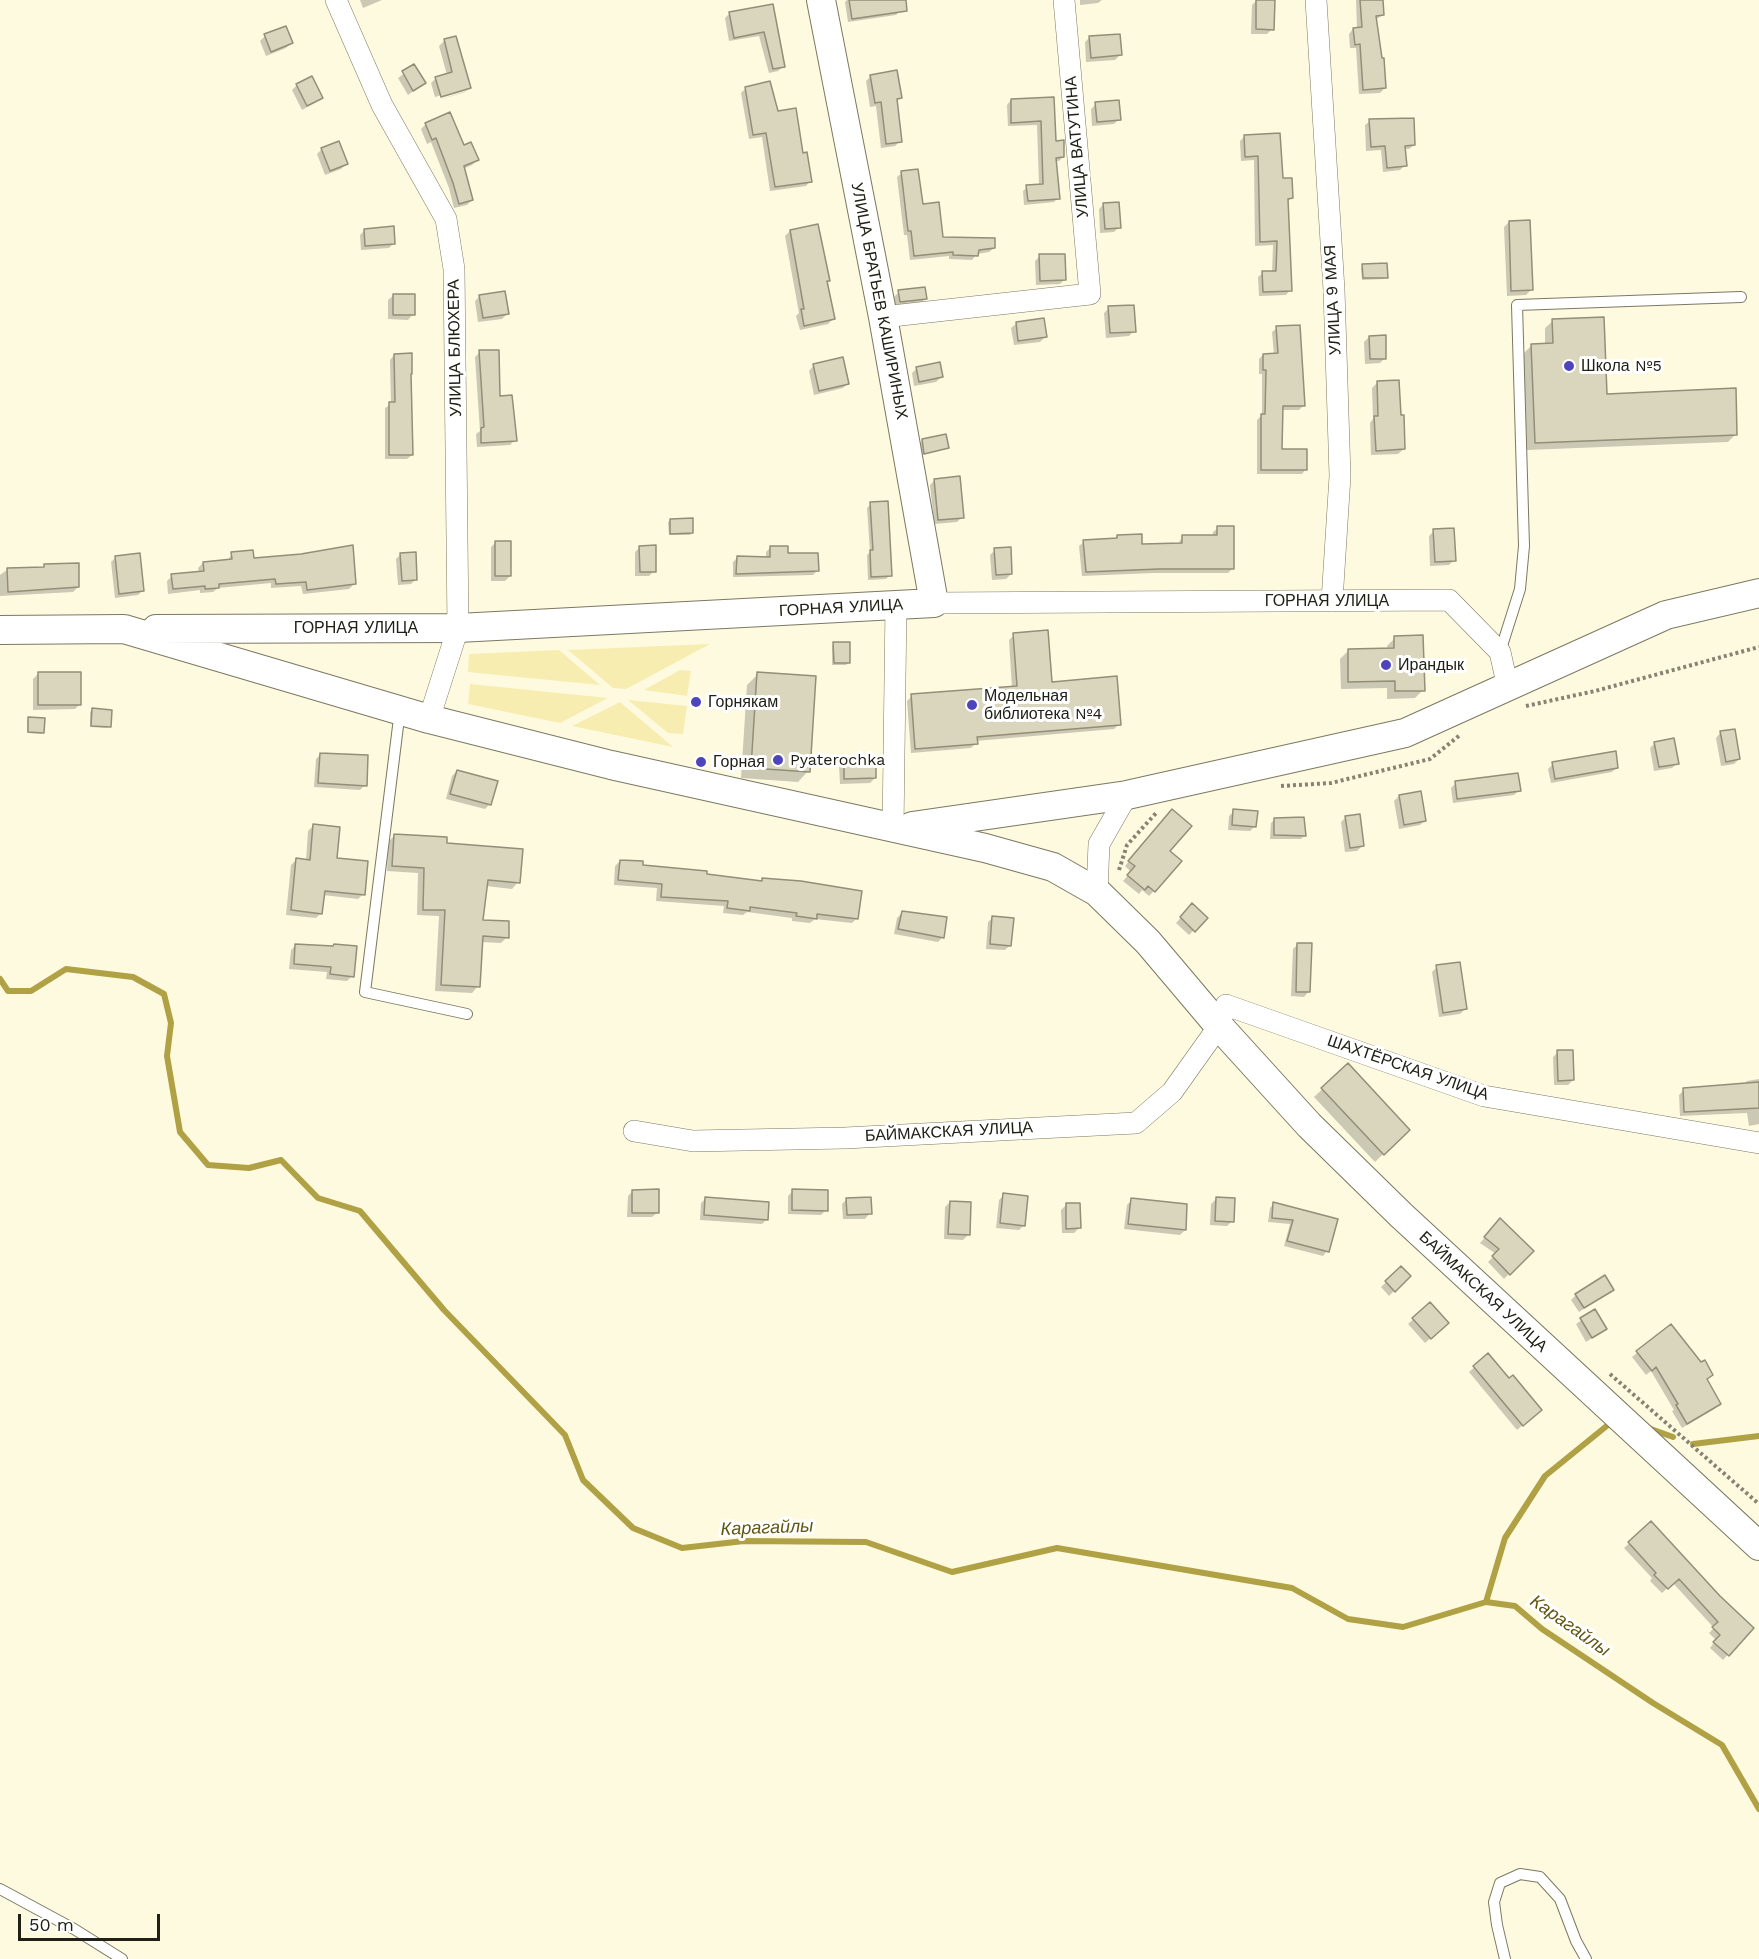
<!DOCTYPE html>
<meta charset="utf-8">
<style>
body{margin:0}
#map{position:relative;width:1759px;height:1959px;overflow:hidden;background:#fefae0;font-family:"Work Sans",sans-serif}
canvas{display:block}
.scale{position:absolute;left:18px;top:1914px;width:142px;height:27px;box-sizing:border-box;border:3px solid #212016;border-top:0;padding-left:8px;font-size:18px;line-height:21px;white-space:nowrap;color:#212016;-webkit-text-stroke:4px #fff;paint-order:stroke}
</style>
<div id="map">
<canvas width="1759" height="1959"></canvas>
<div class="scale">50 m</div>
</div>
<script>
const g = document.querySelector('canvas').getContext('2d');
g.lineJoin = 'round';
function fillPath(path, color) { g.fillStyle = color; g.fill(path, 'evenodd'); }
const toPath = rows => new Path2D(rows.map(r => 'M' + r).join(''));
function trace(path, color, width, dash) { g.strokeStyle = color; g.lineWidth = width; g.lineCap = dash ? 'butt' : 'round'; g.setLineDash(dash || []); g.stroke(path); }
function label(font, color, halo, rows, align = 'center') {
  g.font = font + ' "Work Sans",sans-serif'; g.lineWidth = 6; g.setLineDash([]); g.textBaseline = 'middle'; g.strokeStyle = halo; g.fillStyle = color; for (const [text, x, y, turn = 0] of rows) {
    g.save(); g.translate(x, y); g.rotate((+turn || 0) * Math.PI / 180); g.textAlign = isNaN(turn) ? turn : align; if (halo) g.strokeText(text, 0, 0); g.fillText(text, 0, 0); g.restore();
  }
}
fillPath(toPath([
 [710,644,626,689,613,688,568,650],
 [559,650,600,685,468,672,469,654],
 [680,670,691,671,687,696,644,690],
 [470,684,608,698,560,723,468,704],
 [628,700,687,706,683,734,668,733],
 [620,702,673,747,572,726]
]), '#f7edb1');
fillPath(toPath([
 [360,0,382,0,363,8],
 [847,0,899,0,900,11,896,15,848,22,845,2],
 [1080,0,1102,0,1098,3,1080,5],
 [1257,0,1272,29,1267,34,1251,34,1252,5],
 [1356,0,1381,0,1383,15,1375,20,1385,88,1380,93,1359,94,1356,48,1350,48,1349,34,1353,29,1357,29],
 [772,6,783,66,778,71,769,73,759,36,729,41,725,18,729,14],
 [265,36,291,43,286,48,266,56,260,41],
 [1090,37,1120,55,1115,60,1086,62,1085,42],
 [455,38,470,87,465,92,436,101,466,91,466,88,435,97,431,83,436,78,447,75,439,46,444,41],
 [414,66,424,83,408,95,398,78],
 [871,76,900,98,896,102,900,141,895,146,881,148,876,106,870,107,866,81],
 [297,85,321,97,316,102,302,110,292,90],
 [746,88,776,113,810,181,806,186,770,191,762,137,749,139,741,93],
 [1053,99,1055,142,1063,157,1059,161,1055,161,1058,198,1054,202,1024,205,1023,191,1027,187,1039,185,1037,125,1008,126,1007,105,1011,100],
 [1096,104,1119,119,1114,124,1092,126,1091,109],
 [1370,121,1414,145,1409,149,1404,149,1405,165,1400,170,1383,172,1381,150,1366,151,1365,125],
 [426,124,463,147,477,160,472,165,463,169,472,200,467,205,454,208,449,188,431,142,427,144,421,129],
 [1245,136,1281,180,1291,198,1287,202,1290,290,1286,295,1259,296,1258,277,1263,273,1272,272,1273,245,1255,246,1254,160,1241,161,1240,141],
 [322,149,346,164,341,169,325,175,317,154],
 [902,173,942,239,994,248,989,252,977,254,972,260,949,259,949,256,910,260,907,235,904,235,897,177],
 [1104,204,1119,227,1114,232,1100,233,1099,209],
 [1509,222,1531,290,1526,295,1507,296,1504,227],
 [365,230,394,243,389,248,361,250,360,235],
 [790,231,828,280,826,283,833,319,828,324,800,330,796,316,799,313,785,236],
 [1040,256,1065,279,1060,284,1036,285,1035,261],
 [1363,266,1386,277,1384,279,1362,280,1361,268],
 [899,292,925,299,920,304,895,307,894,297],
 [394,295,413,314,408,320,388,319,388,300],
 [480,296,507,314,502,319,478,322,475,301],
 [1109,308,1134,331,1129,336,1106,338,1104,313],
 [1553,321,1606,395,1736,434,1728,442,1527,450,1523,354,1531,346,1545,345,1545,328],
 [1017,323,1045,337,1040,342,1014,345,1011,328],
 [1277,328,1304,405,1299,410,1282,410,1281,450,1306,469,1302,474,1257,474,1257,420,1262,415,1262,374,1259,374,1259,359,1263,355,1274,355,1272,332],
 [1369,337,1385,358,1380,363,1365,364,1364,342],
 [480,352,515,440,510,445,477,447,476,434,480,431,475,357],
 [394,355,412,455,407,459,385,459,385,408,391,404,390,360],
 [814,365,848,383,843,388,814,395,809,371],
 [917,368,941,377,936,382,914,386,912,373],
 [1377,383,1404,449,1398,454,1371,455,1370,423,1373,419,1372,388],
 [922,441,947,448,922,455,920,443],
 [935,480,962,517,957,522,934,524,930,485],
 [871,504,890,575,886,579,868,580,867,555,870,552,867,508],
 [671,520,692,533,690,535,669,535,668,522],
 [1218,528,1233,568,1228,573,1153,573,1082,576,1079,546,1084,542,1114,539,1117,536,1141,545,1178,544,1182,537,1213,536,1213,532],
 [1434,531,1454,560,1449,565,1430,566,1429,536],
 [496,542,510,576,505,581,491,581,491,547],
 [640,547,654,571,649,576,635,576,635,552],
 [770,548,817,571,813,575,733,577,733,562,737,558,766,558,766,552],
 [995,550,1011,574,1006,579,992,580,990,555],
 [232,554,252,559,354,584,349,589,303,594,301,586,271,588,271,583,218,588,213,592,200,593,200,590,168,594,167,581,172,576,199,573,198,568,203,563,227,561],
 [401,554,416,579,411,584,398,585,396,559],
 [116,557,143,590,138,595,115,598,111,562],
 [44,566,78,587,73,592,0,596,0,575,8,569,41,569],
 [1014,635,1051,683,1119,724,1114,729,976,741,976,743,971,748,911,753,907,701,912,696,1012,688,1009,640],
 [1395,638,1423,690,1415,698,1387,699,1387,688,1341,689,1340,659,1348,651,1387,650,1387,646],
 [834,644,848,663,846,665,832,665,832,646],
 [38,674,80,704,75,709,33,710,33,679],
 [758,674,808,771,798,782,741,778,747,685],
 [92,710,109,726,107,728,90,727,90,712],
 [29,719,43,732,41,734,27,733,27,721],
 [1721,732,1739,759,1734,764,1721,766,1716,738],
 [1655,743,1677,763,1672,768,1654,771,1650,748],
 [321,754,365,785,360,790,314,787,316,759],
 [844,760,875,778,870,783,840,784,839,765],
 [1553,764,1617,767,1612,772,1551,783,1548,769],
 [457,771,490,804,485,809,446,799,452,776],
 [1456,783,1519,790,1514,795,1453,803,1451,788],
 [1399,796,1425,820,1420,825,1399,829,1394,801],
 [1234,811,1255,826,1250,831,1228,830,1229,816],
 [1167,816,1168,851,1154,891,1149,896,1142,890,1139,894,1123,881,1131,872,1125,866],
 [1346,817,1362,846,1357,851,1345,852,1341,822],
 [1275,819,1305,835,1301,839,1270,839,1271,823],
 [313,826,335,859,363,894,358,899,323,895,321,913,316,918,286,915,291,865,296,860,306,861,308,831],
 [395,835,445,845,518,882,512,889,486,886,481,921,507,937,501,943,481,942,478,986,472,993,435,991,439,916,417,915,418,873,387,871,388,842],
 [620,861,641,867,706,875,760,882,763,879,857,918,852,923,815,919,810,923,792,921,792,918,747,912,743,915,723,913,724,906,656,901,657,888,614,885,615,866],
 [1192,905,1206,918,1189,935,1176,923],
 [902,913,943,937,938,942,894,934,897,918],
 [993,917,1010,945,1005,950,986,949,988,922],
 [1298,944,1309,991,1304,997,1291,996,1293,949],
 [296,945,352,976,347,981,326,979,327,972,289,969,291,950],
 [1437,967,1465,1009,1460,1014,1439,1017,1432,972],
 [1558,1052,1573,1080,1568,1085,1554,1085,1553,1057],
 [1348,1065,1408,1130,1375,1162,1314,1097],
 [1759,1079,1759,1124,1749,1126,1747,1113,1680,1116,1679,1095,1684,1090,1743,1085,1747,1081],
 [633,1191,658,1212,652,1217,627,1217,628,1196],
 [793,1191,826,1210,821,1215,788,1214,788,1196],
 [1004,1195,1024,1225,1019,1230,996,1228,999,1200],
 [706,1198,767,1219,762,1224,700,1220,701,1203],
 [847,1199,870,1213,865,1219,843,1219,842,1204],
 [1216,1199,1232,1221,1227,1226,1210,1225,1211,1204],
 [1132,1200,1185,1230,1180,1235,1124,1229,1127,1205],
 [950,1202,968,1235,963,1240,944,1239,945,1207],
 [1274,1203,1336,1220,1327,1251,1323,1256,1284,1246,1290,1224,1268,1222,1270,1208],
 [1066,1205,1079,1228,1074,1233,1062,1233,1061,1210],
 [1496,1225,1532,1251,1504,1279,1488,1262,1496,1254,1480,1243],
 [1401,1268,1409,1276,1389,1296,1381,1287],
 [1612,1290,1579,1312,1571,1300,1576,1295],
 [1430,1304,1447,1323,1425,1343,1408,1324],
 [1595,1311,1606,1329,1586,1342,1576,1324],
 [1670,1326,1712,1375,1706,1381,1719,1404,1714,1409,1682,1428,1672,1411,1674,1410,1651,1371,1646,1375,1632,1357],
 [1488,1355,1509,1380,1540,1410,1517,1430,1469,1372],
 [1651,1523,1719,1597,1752,1628,1723,1660,1710,1648,1716,1640,1709,1633,1714,1628,1673,1583,1662,1593,1650,1581,1652,1578,1624,1548]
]), '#0003');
trace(toPath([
 [0,979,8,991,31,991,66,969,133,977,164,994,171,1023,167,1056,180,1132,208,1165,249,1168,281,1160,318,1198,360,1211,444,1310,565,1435,583,1480,633,1528,682,1548,744,1541,866,1542,952,1572,1057,1548,1292,1588,1348,1619,1403,1627,1486,1602,1515,1606,1542,1629,1653,1703,1722,1745,1759,1809],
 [1648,1428,1673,1437],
 [1693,1444,1759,1436],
 [1486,1602,1505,1538,1545,1476,1614,1420]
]), '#b0a145', 6);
const building = toPath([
 [849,0,906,0,907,11,852,19,849,0],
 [1256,0,1275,0,1274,30,1256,29,1256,0],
 [1360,0,1383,0,1384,15,1376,16,1382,58,1384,58,1386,88,1363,90,1360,44,1355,45,1353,28,1362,27,1360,0],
 [773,4,785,67,773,69,764,32,734,38,729,12,773,4],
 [286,26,293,43,271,52,264,34,286,26],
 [1120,34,1122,55,1091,58,1089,36,1120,34],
 [456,36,471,88,441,97,435,77,452,72,444,39,456,36],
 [414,64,426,83,413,91,402,71,414,64],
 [897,70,902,98,897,99,902,142,886,144,881,102,875,103,870,75,897,70],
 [312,76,323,98,307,106,296,84,312,76],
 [770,81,778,111,796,108,803,153,807,152,812,182,775,187,766,133,753,135,745,87,770,81],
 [1054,97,1056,141,1064,140,1064,157,1056,158,1060,199,1028,201,1026,185,1043,184,1041,121,1011,123,1011,99,1054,97],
 [1119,100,1121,120,1097,122,1095,102,1119,100],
 [450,112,464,145,471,142,479,160,464,166,473,200,459,204,453,183,436,138,432,140,425,123,450,112],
 [1414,118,1415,145,1405,146,1407,166,1387,168,1385,146,1371,147,1369,119,1414,118],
 [1280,133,1283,178,1292,178,1293,198,1288,199,1292,291,1263,292,1262,271,1276,271,1277,241,1260,242,1258,156,1245,157,1244,135,1280,133],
 [339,141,348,164,330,171,321,148,339,141],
 [918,169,923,204,939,202,943,237,995,238,995,248,979,250,978,256,953,255,953,252,914,256,911,231,908,231,901,171,918,169],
 [1119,202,1121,228,1105,229,1103,203,1119,202],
 [1530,220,1533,290,1511,291,1509,221,1530,220],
 [818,224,830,281,827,281,835,319,804,326,801,309,804,309,790,230,818,224],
 [394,226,395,244,365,246,364,229,394,226],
 [1039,254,1065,254,1066,280,1040,281,1039,254],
 [1387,263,1388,278,1363,278,1362,264,1387,263],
 [925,287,927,299,900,302,898,290,925,287],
 [505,291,509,314,483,318,479,295,505,291],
 [393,294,415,294,415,315,393,315,393,294],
 [1134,305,1136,332,1110,333,1108,306,1134,305],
 [1604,317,1607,394,1736,388,1737,435,1535,443,1531,344,1553,343,1552,319,1604,317],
 [1044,318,1047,337,1018,341,1016,322,1044,318],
 [1300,325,1305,406,1283,406,1282,449,1307,449,1307,470,1261,470,1261,414,1265,414,1266,370,1263,370,1263,354,1278,353,1276,326,1300,325],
 [1386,335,1386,359,1370,359,1369,336,1386,335],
 [479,350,499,350,500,396,512,395,517,441,481,443,481,428,484,427,479,350],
 [412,353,412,374,411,374,413,455,389,455,389,402,395,402,394,354,412,353],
 [843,357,849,384,819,391,813,364,843,357],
 [940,362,943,377,919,382,916,367,940,362],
 [1399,380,1401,415,1404,415,1405,449,1376,451,1374,416,1378,416,1377,381,1399,380],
 [946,434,949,448,924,454,922,439,946,434],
 [960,476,964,518,938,520,934,479,960,476],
 [888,501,892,576,871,577,870,550,873,550,870,502,888,501],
 [693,518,693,533,670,534,670,519,693,518],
 [1217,526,1234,526,1234,569,1159,569,1086,572,1083,540,1117,538,1117,535,1142,534,1142,544,1182,543,1182,535,1217,535,1217,526],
 [1454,528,1456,561,1435,562,1433,529,1454,528],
 [495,541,511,541,511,576,495,576,495,541],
 [353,545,356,584,307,590,306,582,276,584,275,579,219,584,219,588,205,589,205,586,173,589,171,574,204,571,203,562,232,559,231,552,253,550,254,558,301,554,353,545],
 [656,545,656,572,640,572,639,546,656,545],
 [770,546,788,546,788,553,818,553,819,571,736,574,737,556,770,557,770,546],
 [1011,547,1012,574,996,575,994,548,1011,547],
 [416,552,417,580,402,581,400,553,416,552],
 [140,553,144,591,119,594,115,556,140,553],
 [79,563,79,587,8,592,7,568,44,567,44,564,79,563],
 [1048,630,1052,682,1117,676,1121,725,977,737,978,744,915,749,911,694,1017,686,1013,633,1048,630],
 [1423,635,1425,691,1395,691,1395,681,1348,682,1348,649,1394,648,1394,636,1423,635],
 [833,642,850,642,850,663,834,663,833,642],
 [38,672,81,672,81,705,38,705,38,672],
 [757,672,816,676,810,772,751,768,757,672],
 [92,708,112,710,111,727,91,726,92,708],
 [28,717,45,718,44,733,28,732,28,717],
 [1735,729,1740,759,1726,762,1720,731,1735,729],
 [1674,738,1679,764,1659,767,1654,742,1674,738],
 [1616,751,1618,768,1555,779,1552,762,1616,751],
 [320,753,368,755,367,786,318,783,320,753],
 [876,757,876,778,844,779,844,758,876,757],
 [457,770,498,781,491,805,450,794,457,770],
 [1518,773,1521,791,1457,799,1455,781,1518,773],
 [1421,791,1426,821,1404,825,1399,795,1421,791],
 [1172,809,1192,826,1170,851,1182,861,1155,892,1148,886,1145,890,1127,875,1135,866,1128,861,1172,809],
 [1233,809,1258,811,1256,827,1232,825,1233,809],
 [1360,814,1364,846,1350,848,1345,816,1360,814],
 [1304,817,1306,836,1274,835,1274,818,1304,817],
 [313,824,340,827,337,858,368,861,365,895,325,891,322,914,291,910,296,858,310,860,313,824],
 [394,834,447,837,447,843,523,849,520,883,488,880,483,920,509,921,509,938,483,936,480,987,441,985,445,910,423,910,424,868,392,866,394,834],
 [620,860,643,861,643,865,707,871,707,874,762,881,762,878,801,881,862,891,858,919,817,914,817,919,796,916,797,913,750,907,750,911,727,908,728,901,661,897,662,884,618,880,620,860],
 [1192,903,1208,918,1195,932,1180,917,1192,903],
 [902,911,947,917,944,938,898,929,902,911],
 [992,916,1014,918,1011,946,990,944,992,916],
 [1297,943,1312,943,1310,992,1296,992,1297,943],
 [295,944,333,946,334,944,357,946,354,977,330,974,331,967,294,964,295,944],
 [1460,962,1467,1009,1443,1013,1436,965,1460,962],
 [1557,1050,1573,1050,1574,1080,1558,1081,1557,1050],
 [1348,1063,1410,1130,1384,1155,1321,1088,1348,1063],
 [1759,1082,1759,1108,1684,1112,1683,1088,1759,1082],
 [659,1189,659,1213,632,1213,632,1190,659,1189],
 [792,1189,828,1190,828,1211,792,1210,792,1189],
 [1003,1193,1028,1196,1025,1226,1000,1223,1003,1193],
 [705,1197,769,1202,768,1220,704,1215,705,1197],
 [871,1197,872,1214,847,1215,846,1198,871,1197],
 [1216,1197,1235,1198,1234,1222,1215,1221,1216,1197],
 [1131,1198,1187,1204,1186,1230,1128,1224,1131,1198],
 [950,1201,971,1202,970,1235,948,1234,950,1201],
 [1273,1202,1338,1219,1329,1252,1287,1241,1293,1220,1272,1218,1273,1202],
 [1066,1203,1080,1203,1081,1228,1066,1229,1066,1203],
 [1500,1218,1534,1251,1510,1275,1492,1256,1499,1249,1484,1237,1500,1218],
 [1401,1266,1411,1276,1395,1292,1385,1281,1401,1266],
 [1605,1275,1614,1290,1584,1308,1575,1294,1605,1275],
 [1430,1302,1449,1323,1431,1339,1412,1318,1430,1302],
 [1595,1309,1607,1329,1592,1338,1580,1318,1595,1309],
 [1671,1324,1701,1362,1705,1360,1713,1375,1707,1379,1721,1404,1687,1424,1676,1405,1678,1404,1656,1367,1652,1371,1636,1351,1671,1324],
 [1488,1353,1509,1378,1513,1375,1542,1410,1523,1426,1473,1366,1488,1353],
 [1651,1521,1720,1596,1754,1628,1729,1656,1713,1642,1720,1635,1712,1627,1718,1622,1679,1579,1668,1589,1654,1575,1656,1573,1628,1542,1651,1521]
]);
fillPath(building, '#dad6bd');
trace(building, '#928e77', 1.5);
const lane = toPath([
 [1500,652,1520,589,1524,546,1517,305,1741,297],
 [400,710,365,992,467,1014],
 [0,1889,74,1929,122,1959],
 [1505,1959,1497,1925,1494,1902,1500,1883,1520,1874,1540,1877,1560,1899,1576,1941,1586,1959]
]);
const street = toPath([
 [336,0,382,105,446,219,454,269,458,628,429,719],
 [1316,0,1334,290,1340,476,1332,601],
 [883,317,1090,294,1064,0],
 [934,603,1449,600,1500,652,1508,688],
 [893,829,896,605],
 [1097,892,1099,844,1127,795],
 [634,1131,693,1141,845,1138,1136,1123,1172,1092,1219,1026,1226,1005,1484,1096,1759,1143]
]);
const secondary = toPath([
 [156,629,458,628,934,603,883,317,821,0],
 [0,630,124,629,429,719,611,765,985,848,1053,867,1097,892,1148,942,1219,1026,1309,1125,1401,1215,1759,1546],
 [912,826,1127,795,1405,733,1666,615,1759,593]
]);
trace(lane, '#7c7861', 12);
trace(street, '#7c7861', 22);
trace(secondary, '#7c7861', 30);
trace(toPath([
 [1526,706,1595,691,1759,647],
 [1281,786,1331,783,1430,759,1460,735],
 [1119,870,1127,845,1157,812],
 [1610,1374,1759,1504]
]), '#868372', 4, [3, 3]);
trace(lane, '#fff', 10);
trace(street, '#fff', 21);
trace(secondary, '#fff', 28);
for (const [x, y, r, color] of [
 [1569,366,6,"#4e45bc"],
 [1386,665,6,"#4e45bc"],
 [696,702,6,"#4e45bc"],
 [972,705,6,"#4e45bc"],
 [778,760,6,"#4e45bc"],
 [701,762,6,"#4e45bc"]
]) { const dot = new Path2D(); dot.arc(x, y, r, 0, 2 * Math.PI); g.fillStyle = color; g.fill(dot); trace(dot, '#fff', 2); }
label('16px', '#212016', '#fff', [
 ["УЛИЦА ВАТУТИНА",1077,147,-95],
 ["УЛИЦА 9 МАЯ",1333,300,-93],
 ["УЛИЦА БРАТЬЕВ КАШИРИНЫХ",879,301,79],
 ["УЛИЦА БЛЮХЕРА",455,348,-91],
 ["ГОРНАЯ УЛИЦА",1327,601],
 ["ГОРНАЯ УЛИЦА",841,608,-3],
 ["ГОРНАЯ УЛИЦА",356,628],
 ["ШАХТЁРСКАЯ УЛИЦА",1408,1068,19],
 ["БАЙМАКСКАЯ УЛИЦА",949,1132,-3],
 ["БАЙМАКСКАЯ УЛИЦА",1483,1292,43]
]);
label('16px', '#212016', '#fff', [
 ["Школа №5",1581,366],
 ["Ирандык",1398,665],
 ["Модельная",984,696],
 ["библиотека №4",984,714],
 ["Горнякам",708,702],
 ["Pyaterochka",790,760],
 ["Горная",713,762]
], 'left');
label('italic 18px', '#615611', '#fff', [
 ["Карагайлы",767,1528,-2],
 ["Карагайлы",1570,1626,35]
]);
</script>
